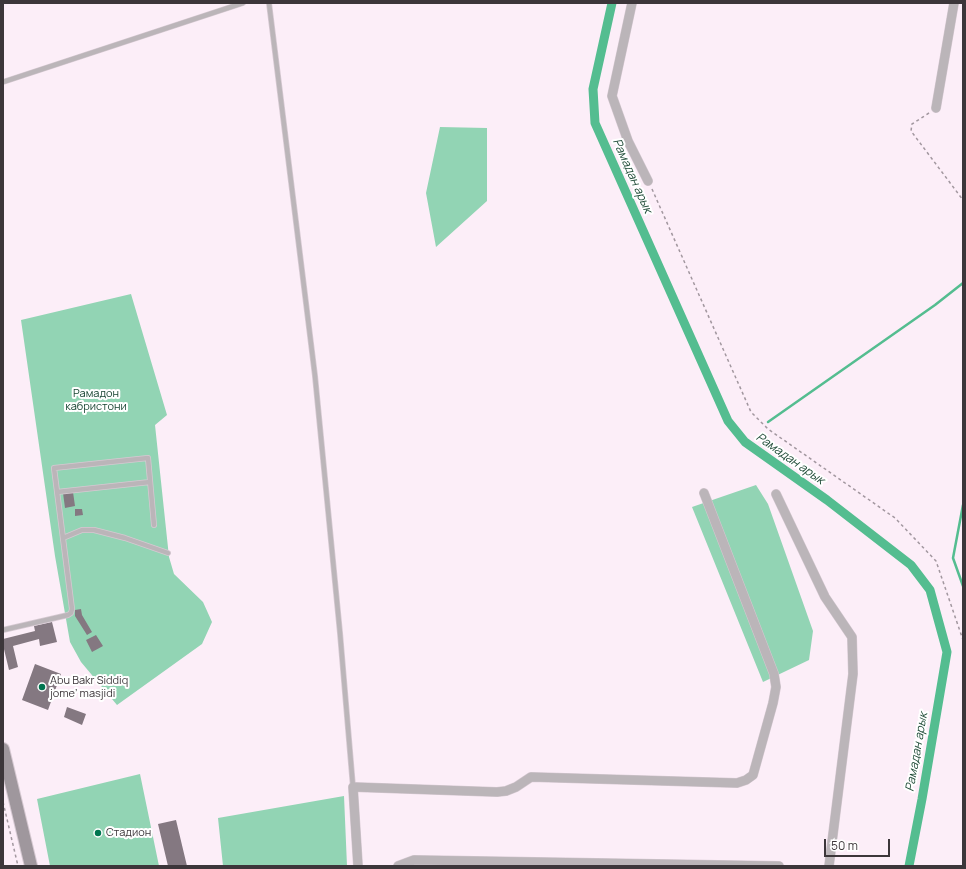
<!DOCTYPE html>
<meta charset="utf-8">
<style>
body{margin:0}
#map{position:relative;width:966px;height:869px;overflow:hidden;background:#fceef8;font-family:Manrope,sans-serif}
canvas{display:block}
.frame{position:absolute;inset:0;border:4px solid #3c363a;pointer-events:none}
.scale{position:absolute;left:824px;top:839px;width:66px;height:18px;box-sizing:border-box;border:2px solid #3c363a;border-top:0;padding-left:5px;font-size:12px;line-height:14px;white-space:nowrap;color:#3c363a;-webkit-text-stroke:3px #fff;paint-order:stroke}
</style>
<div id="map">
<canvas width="966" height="869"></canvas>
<div class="frame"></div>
<div class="scale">50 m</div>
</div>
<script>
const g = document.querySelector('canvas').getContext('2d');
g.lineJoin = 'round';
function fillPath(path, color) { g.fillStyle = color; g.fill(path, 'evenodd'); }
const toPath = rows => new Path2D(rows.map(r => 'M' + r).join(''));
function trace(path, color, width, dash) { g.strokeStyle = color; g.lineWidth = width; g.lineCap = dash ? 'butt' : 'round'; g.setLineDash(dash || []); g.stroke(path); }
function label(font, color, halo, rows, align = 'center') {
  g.font = font + ' Manrope,sans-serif'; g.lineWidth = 4; g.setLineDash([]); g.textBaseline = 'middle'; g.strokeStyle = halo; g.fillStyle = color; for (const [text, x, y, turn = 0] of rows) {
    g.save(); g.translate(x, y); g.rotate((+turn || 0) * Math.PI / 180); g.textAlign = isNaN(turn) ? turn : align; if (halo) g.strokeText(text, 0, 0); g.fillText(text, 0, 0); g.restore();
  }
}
fillPath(toPath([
 [440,127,487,128,487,201,436,247,426,193],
 [131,294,167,415,155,425,169,557,174,574,203,602,212,622,202,644,117,705,81,662,70,642,55,556,21,320],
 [756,485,768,504,813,631,809,660,763,682,692,507],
 [140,774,159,866,50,866,37,799],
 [344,796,347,866,223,866,218,818]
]), '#92d4b4');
trace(toPath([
 [768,422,935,305,963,283],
 [963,505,953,558,963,586]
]), '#54bd90', 2.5);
trace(toPath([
 [612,3,593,89,595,123,728,421,745,442,827,500,911,565,930,590,947,652,922,799,909,866]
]), '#54bd90', 9);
fillPath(toPath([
 [73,492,75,506,65,508,63,493],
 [75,509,82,509,83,515,75,516],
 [81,609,82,615,92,632,87,635,75,616,75,610],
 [52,622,57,642,40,646,39,639,13,646,18,667,9,670,3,645,3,639,35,631,34,626],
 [96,635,103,646,92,652,86,640],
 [35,664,61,674,48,710,22,700],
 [67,707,86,714,82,725,64,717],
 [176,820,187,866,168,866,158,824]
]), '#847881');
const lane = toPath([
 [269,3,315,376,340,633,353,787],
 [3,82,243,3],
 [57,492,150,482],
 [63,538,82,530,94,530,125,538,168,553],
 [3,630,68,615,71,613,72,609,54,468,148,458,154,525]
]);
const street = toPath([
 [632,3,612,96,628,141,648,181],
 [936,108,954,3],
 [776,494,825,597,852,637,853,674,829,866],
 [358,866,353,787,497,792,506,791,516,787,531,777,737,783,746,780,753,775,773,703,776,687,774,674,704,493],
 [398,866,414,860,779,866]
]);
const secondary = toPath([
 [3,749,31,866]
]);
trace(lane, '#d6c9d2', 6);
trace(street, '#d6c9d2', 10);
trace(secondary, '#d6c9d2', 14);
trace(toPath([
 [929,113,912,124,911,131,963,200],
 [652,189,751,412,768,429,895,518,936,561,963,640],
 [3,802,18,866]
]), '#a2979f', 1.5, [3, 3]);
trace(lane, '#bbb5b9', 4.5);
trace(street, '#bbb5b9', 9);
trace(secondary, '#9f979d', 12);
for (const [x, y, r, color] of [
 [42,687,4,"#007550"],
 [98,833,4,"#007550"]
]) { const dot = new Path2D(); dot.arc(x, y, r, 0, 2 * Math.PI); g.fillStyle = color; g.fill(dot); trace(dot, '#fff', 1.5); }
label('11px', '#113f2c', '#fff', [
 ["Рамадон",96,394],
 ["кабристони",96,407]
]);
label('11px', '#3c363a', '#fff', [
 ["Abu Bakr Siddiq",50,681],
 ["jome’ masjidi",50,694],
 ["Стадион",106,833]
], 'left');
label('italic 12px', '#204c38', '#fff', [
 ["Рамадан арык",632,176,66],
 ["Рамадан арык",790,459,35],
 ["Рамадан арык",917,752,-80]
]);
</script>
